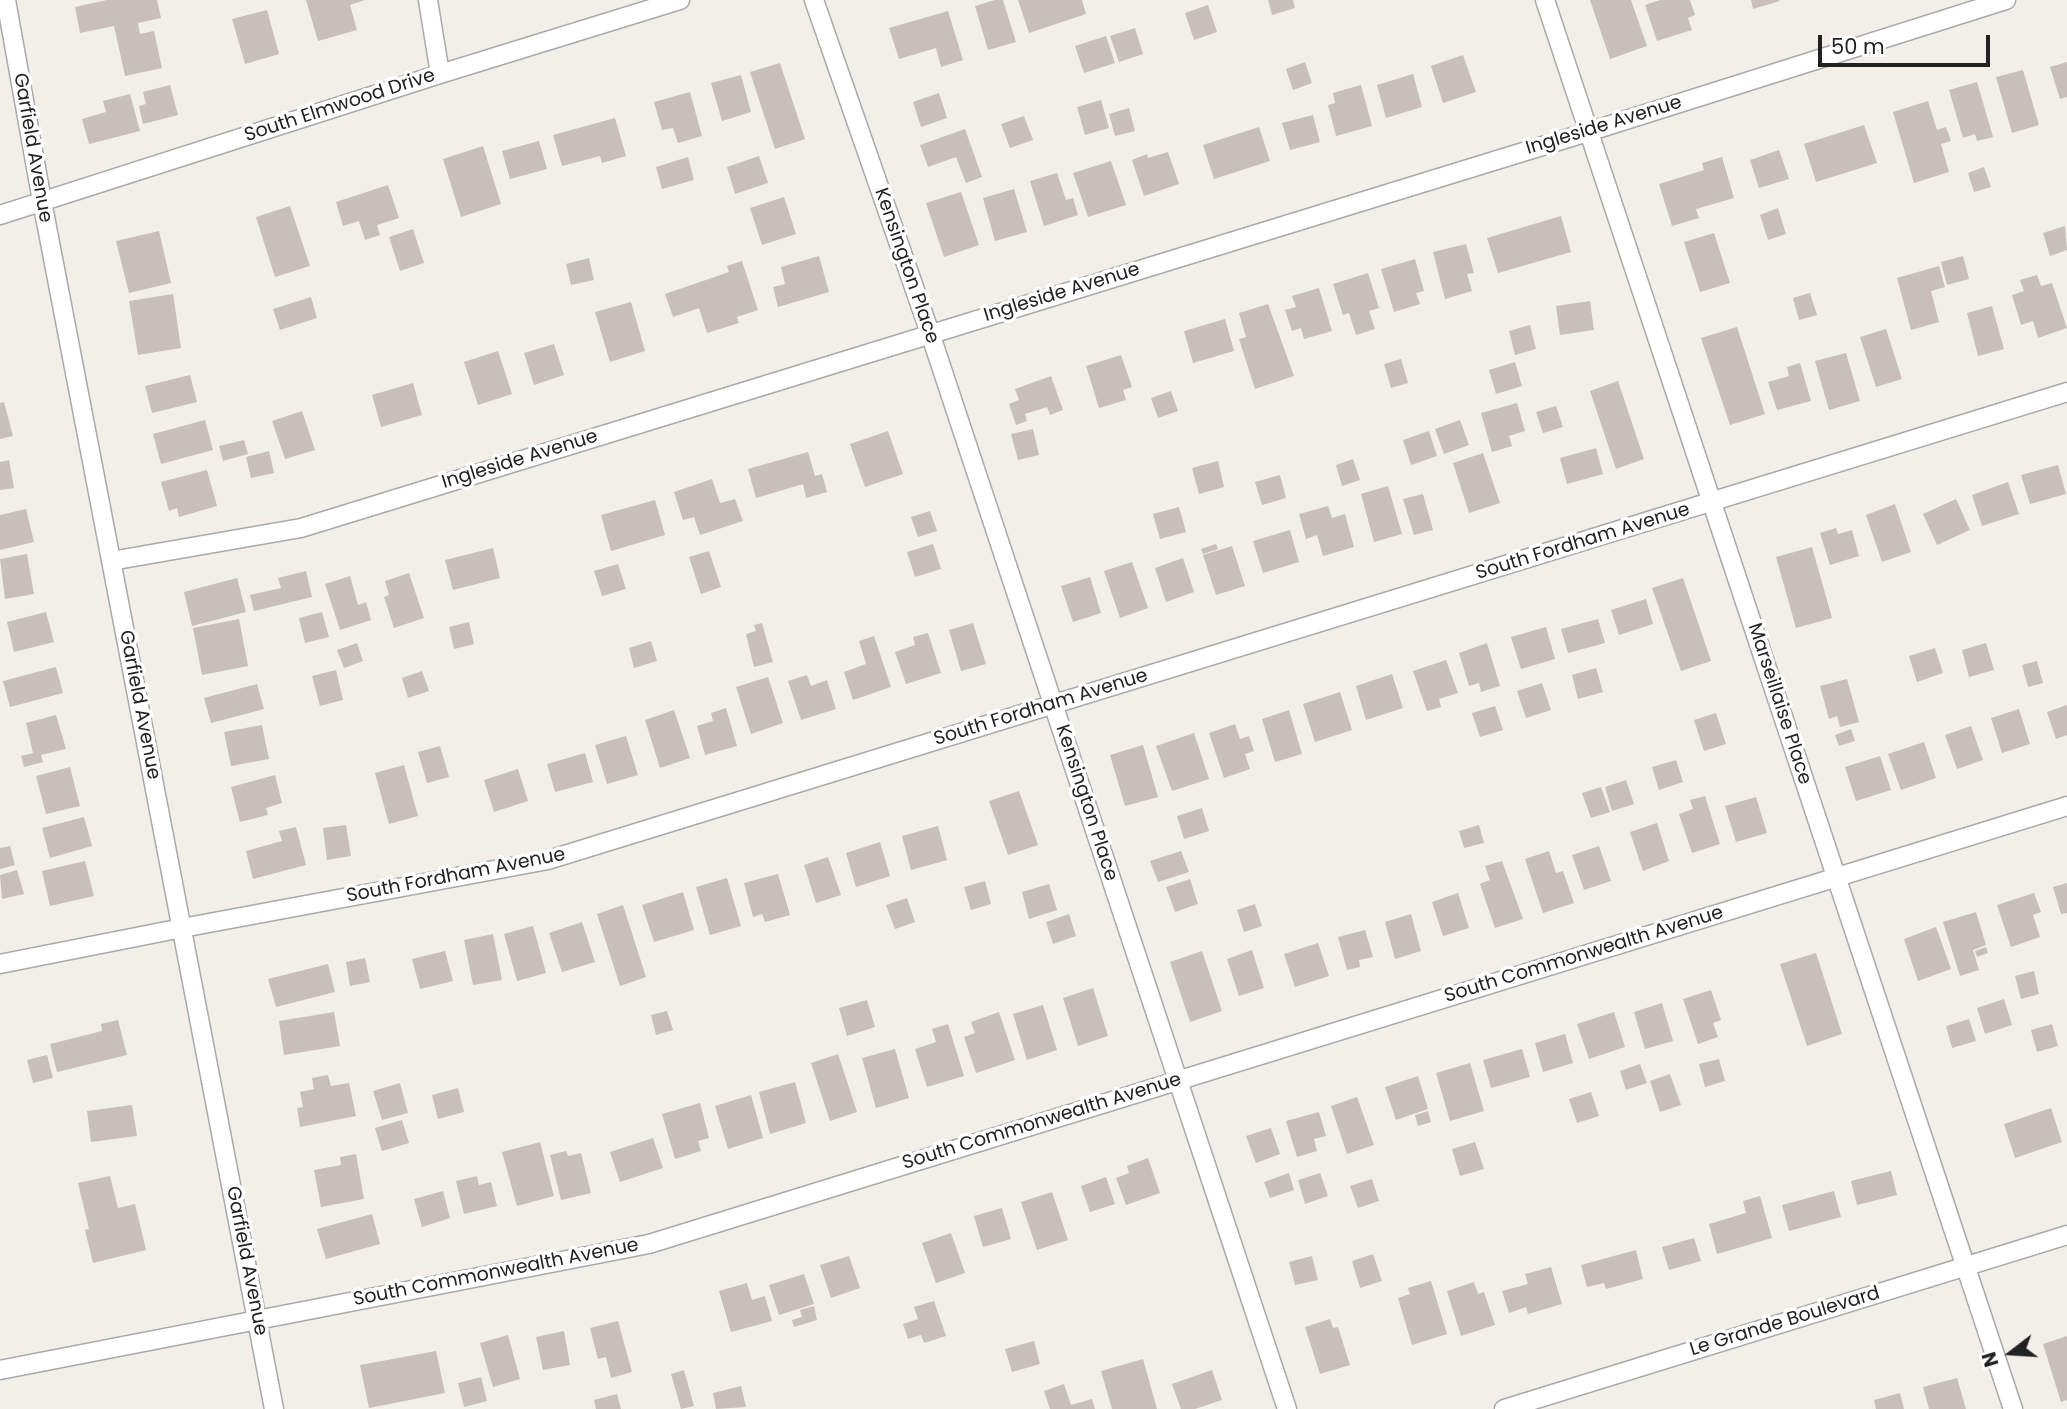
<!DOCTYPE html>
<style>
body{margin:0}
#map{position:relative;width:2067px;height:1409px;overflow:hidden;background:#f2efe9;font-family:Poppins,sans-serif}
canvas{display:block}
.north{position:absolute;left:1976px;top:1318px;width:70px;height:70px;-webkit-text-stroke:5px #fff;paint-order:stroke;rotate:253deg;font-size:19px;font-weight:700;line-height:28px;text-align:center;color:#222}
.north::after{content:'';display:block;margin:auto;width:24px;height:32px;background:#222;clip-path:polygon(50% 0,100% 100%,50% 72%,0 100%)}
.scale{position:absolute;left:1818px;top:35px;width:172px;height:32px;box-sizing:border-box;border:4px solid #222;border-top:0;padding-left:9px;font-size:21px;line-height:24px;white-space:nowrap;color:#222;-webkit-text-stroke:5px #fff;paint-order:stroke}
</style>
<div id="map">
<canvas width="2067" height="1409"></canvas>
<div class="north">N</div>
<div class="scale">50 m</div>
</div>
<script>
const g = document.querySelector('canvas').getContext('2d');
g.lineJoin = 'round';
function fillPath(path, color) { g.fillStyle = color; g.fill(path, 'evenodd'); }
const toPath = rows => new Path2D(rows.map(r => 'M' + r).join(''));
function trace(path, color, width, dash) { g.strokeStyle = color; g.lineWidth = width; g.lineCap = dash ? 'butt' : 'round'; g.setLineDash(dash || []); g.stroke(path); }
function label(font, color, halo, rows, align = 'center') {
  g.font = font + ' Poppins,sans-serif'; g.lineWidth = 7; g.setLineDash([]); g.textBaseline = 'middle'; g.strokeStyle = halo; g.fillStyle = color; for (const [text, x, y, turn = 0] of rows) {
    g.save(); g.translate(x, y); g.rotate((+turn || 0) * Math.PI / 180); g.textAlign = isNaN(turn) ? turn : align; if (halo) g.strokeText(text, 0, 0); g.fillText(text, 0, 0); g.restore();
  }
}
fillPath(toPath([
 [107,0,157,0,161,18,138,23,140,34,154,31,162,68,125,76,114,26,80,33,75,7],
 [306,0,365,0,350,5,357,30,318,41],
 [995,0,1003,0,1016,42,988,50,975,6],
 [1018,0,1082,0,1086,14,1029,33],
 [1268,0,1293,0,1295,8,1272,15],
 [1590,0,1631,0,1647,46,1610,59],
 [1660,0,1690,0,1695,15,1688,18,1692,30,1657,41,1645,5],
 [1751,0,1779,0,1780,1,1753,9],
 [1208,5,1217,32,1194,40,1185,13],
 [267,10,279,54,245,64,232,19],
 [948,11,963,60,941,67,936,48,899,59,889,28],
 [1135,28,1143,54,1119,62,1110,36],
 [1106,36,1115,63,1084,73,1075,46],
 [1463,55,1476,92,1443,103,1431,66],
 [1305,62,1312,83,1293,90,1286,69],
 [2067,62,2067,97,2060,99,2050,67],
 [780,63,805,139,775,149,750,72],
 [2023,70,2039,125,2012,133,1996,77],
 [1413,74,1422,107,1386,118,1377,85],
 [741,75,751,112,722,121,711,83],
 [1977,82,1993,137,1977,141,1975,134,1963,138,1949,90],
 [170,85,178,115,143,124,139,106,146,104,143,92],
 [1361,85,1372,126,1336,136,1328,105,1335,103,1333,93],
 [690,92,702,136,678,143,673,128,662,130,654,102],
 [939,93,947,118,921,127,913,102],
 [130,94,140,131,89,144,82,119,106,112,103,101],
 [1101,100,1109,128,1085,135,1077,107],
 [1928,101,1937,130,1946,127,1951,141,1941,144,1949,172,1914,183,1893,112],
 [1129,108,1135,131,1115,136,1109,114],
 [1313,115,1320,142,1290,150,1282,123],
 [1024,116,1033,140,1010,148,1001,124],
 [615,118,626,156,602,163,600,156,562,166,553,135],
 [1864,125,1877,163,1816,182,1804,144],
 [1259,127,1270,161,1214,179,1203,145],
 [965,129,982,177,966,183,956,157,928,167,920,145],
 [539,141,547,169,510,179,502,151],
 [483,146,501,204,461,217,443,159],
 [1779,150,1789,179,1759,188,1750,160],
 [1168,152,1179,184,1144,196,1132,160,1147,154,1148,158],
 [759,156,768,183,735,194,727,167],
 [688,157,694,180,662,189,656,167],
 [1722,157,1734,198,1696,209,1699,218,1672,226,1659,184,1704,170,1702,163],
 [1111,161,1126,205,1088,217,1073,173],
 [1984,167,1991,187,1974,192,1968,173],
 [1057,173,1066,200,1073,198,1078,215,1044,226,1030,181],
 [388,185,399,218,377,225,380,235,365,240,359,221,343,226,336,202],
 [1014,189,1027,232,995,241,983,198],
 [961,192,979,245,944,257,926,203],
 [784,197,796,234,762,245,750,208],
 [290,206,310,266,275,277,256,217],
 [1778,208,1786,234,1768,240,1760,215],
 [1561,216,1571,252,1498,273,1487,238],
 [2065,226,2067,250,2050,256,2043,233],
 [413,229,424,263,400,271,389,237],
 [159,231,171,283,129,293,116,241],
 [1714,233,1730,283,1700,292,1684,242],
 [1466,244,1474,273,1467,274,1472,291,1445,299,1433,252],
 [819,256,829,292,778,307,773,287,785,284,781,267],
 [1963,256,1969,279,1947,285,1941,262],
 [589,258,594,280,571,285,566,264],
 [1415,259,1424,291,1416,293,1420,304,1394,312,1381,269],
 [742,261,758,310,737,317,739,323,707,333,699,308,673,317,665,294,729,272,727,266],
 [1939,266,1945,287,1931,291,1939,322,1911,330,1897,278],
 [1368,273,1379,308,1369,311,1375,329,1356,335,1349,313,1343,315,1333,284],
 [2037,275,2041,286,2052,283,2067,328,2038,338,2033,321,2021,325,2012,295,2024,291,2020,280],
 [1319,288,1332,331,1304,339,1301,328,1292,331,1285,310,1296,307,1292,296],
 [1810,293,1817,315,1799,320,1793,298],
 [173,294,181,348,138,355,129,301],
 [311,297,317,318,280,330,273,309],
 [1590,301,1594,330,1560,335,1556,306],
 [631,302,645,351,610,362,595,312],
 [1268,304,1294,376,1255,389,1239,339,1246,337,1239,313],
 [1992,306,2004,349,1978,356,1967,313],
 [1225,319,1234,351,1193,363,1184,331],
 [1530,325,1536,349,1515,355,1509,331],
 [1737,327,1765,414,1730,425,1701,338],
 [1886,329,1902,379,1876,387,1860,337],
 [554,344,564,375,534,385,524,353],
 [498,351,512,394,478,405,464,362],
 [1846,353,1860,401,1829,410,1815,361],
 [1121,355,1132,387,1123,390,1126,400,1099,408,1086,366],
 [1401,359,1408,383,1391,388,1384,364],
 [1515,362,1522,386,1496,394,1489,370],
 [1800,363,1811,401,1777,410,1768,382,1789,376,1787,367],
 [190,375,197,402,152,413,145,386],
 [1051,376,1063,410,1050,415,1047,407,1025,414,1027,421,1016,425,1009,404,1019,400,1015,389],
 [1618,381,1644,459,1616,469,1590,391],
 [413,383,422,415,381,427,372,395],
 [1171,391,1178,411,1158,418,1151,398],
 [4,402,13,436,0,439,0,403],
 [1517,403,1525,431,1509,436,1512,446,1492,452,1481,413],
 [1556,406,1563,427,1543,433,1536,412],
 [302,411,315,450,285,459,272,421],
 [205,420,213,450,161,464,153,434],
 [1460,420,1469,445,1444,454,1435,429],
 [1033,429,1039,455,1018,460,1011,434],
 [888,431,903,474,865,487,850,444],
 [1429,431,1437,456,1411,465,1403,440],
 [244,440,248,454,223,461,219,446],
 [1596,448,1603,474,1567,484,1560,458],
 [269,451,274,473,251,478,246,457],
 [808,452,815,476,822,474,827,492,806,498,803,484,756,498,748,469],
 [1483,453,1500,503,1469,513,1453,463],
 [1353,459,1360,480,1342,486,1336,465],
 [9,460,14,488,0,490,0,462],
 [1218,461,1224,487,1199,494,1192,468],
 [2058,465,2066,494,2030,504,2021,475],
 [207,470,217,506,179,517,177,508,169,511,161,482],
 [1280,475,1286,498,1262,505,1255,482],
 [712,479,720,503,735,499,743,521,700,535,694,517,683,520,674,492],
 [2008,482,2019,514,1982,526,1972,495],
 [1388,486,1402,534,1374,542,1361,494],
 [1423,494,1433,530,1414,535,1403,499],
 [1956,499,1970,530,1937,545,1923,514],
 [655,500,665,535,611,551,601,515],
 [1895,504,1911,552,1882,562,1866,515],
 [1328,506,1332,518,1345,514,1354,547,1323,556,1317,535,1306,539,1299,514],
 [1179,507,1186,532,1160,539,1153,514],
 [26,509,34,542,0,550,0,515],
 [930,511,937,531,918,537,911,517],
 [1836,528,1838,534,1852,530,1859,556,1830,565,1820,533],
 [1290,530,1299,562,1263,573,1253,541],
 [933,544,941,569,915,577,907,552],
 [1216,544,1218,549,1203,554,1201,549],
 [1232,546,1245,586,1216,595,1203,555],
 [1812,547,1832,618,1796,628,1776,557],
 [493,548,500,578,453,590,445,560],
 [709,551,721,587,701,594,689,557],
 [27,554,34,594,5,599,0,559],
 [1183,558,1194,592,1166,602,1155,568],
 [1132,562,1148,608,1120,618,1104,571],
 [618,564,626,589,602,596,594,571],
 [306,571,312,597,254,611,250,595,281,588,278,578],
 [409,573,424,618,394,628,384,597,389,595,385,581],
 [350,576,358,605,366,602,371,620,340,630,325,584],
 [1090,577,1101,613,1073,622,1061,586],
 [237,578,246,612,192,626,184,592],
 [1683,578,1711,661,1681,671,1652,588],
 [1646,599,1653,624,1619,635,1611,610],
 [46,612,54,642,14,652,7,622],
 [322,612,329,637,305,643,299,618],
 [239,619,248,666,202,675,193,628],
 [1598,619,1605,643,1568,653,1561,629],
 [469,622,474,644,454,649,449,627],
 [762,623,773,662,754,667,746,634,756,631,754,625],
 [973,623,986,664,961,671,949,630],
 [1546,627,1555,659,1521,669,1511,637],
 [928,633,941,673,906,684,895,652,915,645,913,637],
 [874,636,891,687,853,700,844,672,866,664,859,641],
 [651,641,657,661,634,668,629,648],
 [357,643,363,661,344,668,337,650],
 [1487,643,1500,686,1481,692,1479,683,1469,686,1459,653],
 [1986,643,1994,670,1969,677,1962,650],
 [1935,648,1943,673,1917,682,1909,656],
 [1446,660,1458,693,1439,699,1441,707,1427,711,1413,671],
 [2037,661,2043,683,2028,687,2022,665],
 [56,667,63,693,10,707,3,681],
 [1596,668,1603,692,1578,699,1572,675],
 [336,670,343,700,320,706,312,676],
 [422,671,429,691,408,698,402,678],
 [1392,674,1403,708,1366,720,1356,686],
 [807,675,811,686,827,680,836,709,801,720,788,681],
 [768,677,783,723,751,734,736,687],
 [1847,679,1859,722,1840,727,1837,716,1829,719,1820,686],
 [1542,683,1551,710,1526,718,1517,691],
 [257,684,264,709,211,723,204,698],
 [1340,692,1352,730,1315,742,1303,704],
 [2067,705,2067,735,2056,739,2047,712],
 [1495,706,1503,730,1480,737,1472,713],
 [726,708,737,746,705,755,697,726,713,721,711,713],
 [2019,709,2030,744,2002,753,1991,718],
 [674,710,690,758,660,768,645,720],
 [1289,710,1302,754,1275,762,1262,719],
 [1716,713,1726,744,1704,751,1694,720],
 [56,715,66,749,41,755,43,762,24,767,21,756,33,753,26,723],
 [1235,724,1240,739,1249,736,1254,751,1245,754,1250,769,1224,778,1209,733],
 [262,725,269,759,231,766,224,732],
 [1971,726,1983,760,1957,769,1945,735],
 [1851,729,1855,741,1839,746,1835,735],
 [1194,733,1209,779,1172,791,1156,746],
 [626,736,638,775,607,784,595,745],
 [1924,742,1936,778,1901,790,1888,754],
 [1143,745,1158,797,1125,806,1110,755],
 [440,746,449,777,427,783,418,752],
 [585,753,593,782,555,792,547,764],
 [1880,756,1891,790,1856,801,1845,767],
 [1676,760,1683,782,1659,790,1652,767],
 [404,765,418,816,389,824,375,773],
 [70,767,80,806,46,814,36,776],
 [518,769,528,801,494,812,484,780],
 [275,775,282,803,266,808,268,815,240,822,231,787],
 [1626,780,1634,804,1612,811,1605,787],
 [1601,787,1610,812,1591,818,1582,793],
 [1019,791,1038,845,1008,855,989,801],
 [1705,796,1720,844,1692,853,1679,814,1693,809,1690,800],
 [1756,797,1767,833,1736,842,1725,806],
 [1202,808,1209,831,1184,839,1177,816],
 [84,817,92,846,50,858,42,828],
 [1657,823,1669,861,1643,871,1630,832],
 [346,825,351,856,327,860,323,828],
 [1479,825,1484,843,1464,848,1459,831],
 [938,826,947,860,911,870,902,836],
 [296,827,306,865,253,879,246,851,282,841,279,831],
 [880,842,890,876,856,887,846,853],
 [10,846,15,865,0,869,0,848],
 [1599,846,1611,881,1584,890,1572,855],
 [1181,851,1189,872,1158,882,1150,861],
 [1549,851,1556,873,1563,871,1574,903,1543,913,1525,859],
 [828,857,841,895,816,903,804,865],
 [85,861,94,896,50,906,42,871],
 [1502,861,1523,919,1495,928,1480,884,1490,880,1485,866],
 [17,870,24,894,2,899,0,875],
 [778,874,790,915,765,922,762,914,753,917,744,883],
 [727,878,741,926,710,935,696,887],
 [1190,879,1198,904,1175,912,1166,887],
 [985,881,991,904,971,910,964,887],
 [2067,883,2067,913,2061,914,2053,887],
 [1049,884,1057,910,1029,919,1022,892],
 [683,892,694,930,654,942,642,905],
 [1458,893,1469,928,1443,936,1432,902],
 [2034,893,2041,912,2033,915,2040,937,2011,947,1997,905],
 [907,898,915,922,895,929,886,905],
 [1255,904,1262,926,1244,932,1237,910],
 [623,905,646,977,620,986,597,914],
 [1976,912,1986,945,1973,950,1979,970,1960,976,1943,922],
 [1069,914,1076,936,1053,944,1046,922],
 [1411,914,1421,951,1395,959,1385,922],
 [582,922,595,962,562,972,549,933],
 [533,926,546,973,517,981,504,934],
 [1936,927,1951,969,1918,981,1904,939],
 [1365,930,1373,957,1359,960,1360,967,1347,970,1338,937],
 [493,934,502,980,473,985,464,940],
 [1318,943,1329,976,1295,987,1284,954],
 [1986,947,1988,953,1977,957,1975,951],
 [1252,950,1264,988,1239,996,1227,959],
 [445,951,453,981,420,989,412,959],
 [1202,951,1222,1011,1190,1022,1170,962],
 [1816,953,1842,1034,1807,1046,1780,964],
 [365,958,370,982,350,986,346,962],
 [328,964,335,992,276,1007,268,979],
 [2034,971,2039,994,2021,999,2015,976],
 [1093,988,1108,1036,1078,1046,1063,998],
 [1711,990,1721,1020,1713,1023,1718,1037,1698,1044,1683,999],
 [2004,999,2012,1025,1985,1034,1977,1008],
 [867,1000,875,1027,847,1036,839,1008],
 [1662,1003,1673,1041,1645,1049,1634,1012],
 [1043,1005,1057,1050,1027,1060,1013,1014],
 [667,1011,673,1030,656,1035,651,1015],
 [334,1012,340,1046,284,1055,279,1021],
 [999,1012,1015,1060,976,1073,964,1037,975,1033,971,1022],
 [1614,1012,1625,1047,1589,1059,1577,1024],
 [1969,1019,1976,1041,1952,1048,1946,1026],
 [118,1020,127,1055,57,1072,50,1044,102,1031,101,1024],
 [948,1024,964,1076,927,1087,915,1049,936,1042,932,1029],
 [2052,1024,2058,1046,2037,1052,2031,1030],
 [1565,1034,1573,1063,1543,1072,1535,1043],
 [895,1049,909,1098,876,1108,862,1058],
 [1522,1049,1530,1077,1491,1088,1483,1060],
 [838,1054,857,1112,830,1121,811,1063],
 [47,1055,53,1078,33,1083,27,1060],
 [1719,1059,1725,1081,1705,1087,1699,1064],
 [1470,1063,1484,1111,1450,1121,1436,1073],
 [1640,1064,1647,1083,1626,1090,1620,1071],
 [1670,1074,1681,1105,1660,1112,1650,1081],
 [328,1075,331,1086,349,1083,356,1116,300,1127,297,1108,303,1107,300,1092,314,1089,312,1078],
 [1418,1076,1428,1109,1396,1120,1385,1087],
 [795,1082,806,1123,770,1134,759,1092],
 [400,1083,408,1113,382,1120,373,1091],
 [458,1088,464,1112,438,1119,432,1095],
 [1591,1092,1599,1116,1577,1123,1569,1099],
 [751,1095,763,1138,728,1149,715,1106],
 [1357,1097,1374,1145,1347,1154,1331,1106],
 [700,1103,709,1138,698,1141,701,1151,675,1159,662,1114],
 [132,1105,137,1136,91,1142,87,1111],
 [2051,1108,2062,1142,2015,1158,2004,1124],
 [1428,1111,1431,1122,1418,1126,1415,1115],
 [1319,1112,1326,1136,1314,1139,1317,1151,1297,1157,1286,1121],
 [402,1120,409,1143,382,1151,375,1128],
 [1271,1128,1280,1154,1256,1163,1246,1136],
 [653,1138,663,1168,620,1182,610,1152],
 [540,1142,554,1196,517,1206,502,1152],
 [1475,1142,1484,1169,1460,1176,1452,1149],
 [566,1151,568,1156,581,1153,591,1193,561,1200,550,1155],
 [356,1154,364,1199,321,1207,314,1170,341,1165,340,1157],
 [1148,1158,1160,1193,1126,1205,1116,1178,1129,1173,1127,1166],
 [1891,1171,1897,1195,1857,1205,1851,1181],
 [1289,1173,1294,1190,1270,1198,1264,1182],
 [1320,1173,1328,1196,1305,1204,1298,1180],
 [110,1176,118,1208,135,1204,146,1250,93,1263,85,1230,89,1229,78,1183],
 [477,1176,479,1185,491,1182,497,1206,464,1214,456,1181],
 [1106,1177,1115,1204,1090,1212,1081,1186],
 [1372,1179,1379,1201,1358,1208,1350,1186],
 [443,1191,450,1218,422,1227,414,1199],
 [1834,1191,1841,1217,1789,1231,1782,1205],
 [1052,1192,1068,1240,1037,1250,1021,1202],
 [1760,1196,1772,1238,1717,1254,1709,1224,1746,1213,1743,1201],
 [1002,1208,1011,1239,983,1247,974,1216],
 [372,1214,380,1244,326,1259,317,1229],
 [951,1233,965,1273,936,1283,922,1243],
 [1694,1238,1701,1261,1669,1270,1662,1247],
 [1636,1250,1643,1279,1606,1289,1604,1283,1587,1287,1581,1265],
 [1373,1254,1382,1281,1360,1288,1352,1261],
 [849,1256,860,1288,831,1298,820,1265],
 [1312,1256,1318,1280,1295,1285,1289,1262],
 [1551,1267,1562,1304,1528,1314,1526,1307,1509,1313,1502,1291,1528,1284,1525,1274],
 [804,1274,814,1304,779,1315,769,1285],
 [1431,1281,1447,1334,1412,1345,1398,1298,1410,1294,1408,1288],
 [1474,1282,1478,1294,1484,1292,1495,1325,1461,1336,1447,1291],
 [747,1283,752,1300,765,1296,772,1321,731,1332,719,1291],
 [934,1301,946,1336,924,1343,921,1335,908,1339,903,1324,918,1319,914,1307],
 [814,1306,817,1320,794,1327,792,1320,802,1317,800,1310],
 [1330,1319,1333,1328,1338,1327,1350,1365,1320,1374,1305,1327],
 [618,1321,632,1372,611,1378,606,1357,598,1359,590,1328],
 [564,1331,570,1365,543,1370,536,1337],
 [508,1335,520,1379,493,1387,480,1343],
 [2067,1336,2067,1400,2061,1402,2043,1344],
 [1034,1341,1040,1364,1012,1372,1005,1349],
 [436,1351,445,1393,369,1408,360,1365],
 [1143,1359,1157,1409,1112,1409,1101,1371],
 [684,1370,694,1406,681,1409,671,1374],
 [1212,1370,1222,1400,1195,1409,1181,1409,1172,1384],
 [481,1377,487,1401,464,1407,458,1383],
 [1957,1378,1966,1409,1929,1409,1923,1387],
 [1064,1384,1071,1405,1092,1399,1095,1409,1050,1409,1044,1391],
 [741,1386,746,1407,716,1409,713,1393],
 [1900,1393,1904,1409,1876,1409,1874,1400],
 [617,1394,621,1409,596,1409,594,1400]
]), '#c7bfb8');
const street = toPath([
 [6,0,42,201,274,1409],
 [428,0,440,74],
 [814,0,930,333,1287,1409],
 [1545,0,2013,1409],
 [0,215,440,74,680,0],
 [111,561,301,528,1588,132,2006,0],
 [0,964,182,928,548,860,2067,392],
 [0,1370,649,1244,2067,806],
 [1504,1409,2067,1235]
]);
trace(street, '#a9a9a9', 21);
trace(street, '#fff', 18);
label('19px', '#222', '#fff', [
 ["South Elmwood Drive",340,106,-18],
 ["Ingleside Avenue",1604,126,-17],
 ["Garfield Avenue",32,148,80],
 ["Kensington Place",906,266,71],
 ["Ingleside Avenue",1062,293,-17],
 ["Ingleside Avenue",520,460,-17],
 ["South Fordham Avenue",1583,542,-17],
 ["Marseillaise Place",1779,704,72],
 ["Garfield Avenue",139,705,79],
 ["South Fordham Avenue",1041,708,-17],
 ["Kensington Place",1086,803,72],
 ["South Fordham Avenue",456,876,-11],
 ["South Commonwealth Avenue",1584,955,-17],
 ["South Commonwealth Avenue",1042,1122,-17],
 ["Garfield Avenue",246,1261,79],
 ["South Commonwealth Avenue",496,1273,-11],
 ["Le Grande Boulevard",1785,1322,-17]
]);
</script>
